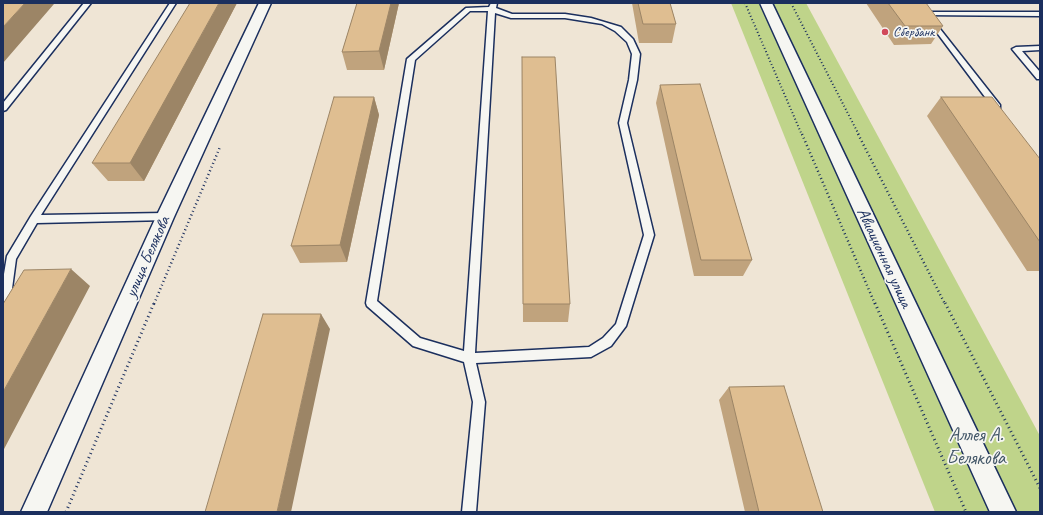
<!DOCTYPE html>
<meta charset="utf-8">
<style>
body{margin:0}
#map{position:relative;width:1043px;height:515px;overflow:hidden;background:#efe5d5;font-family:Caveat,sans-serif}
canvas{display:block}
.frame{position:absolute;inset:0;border:4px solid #1b2f5e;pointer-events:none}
</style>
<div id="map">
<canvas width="1043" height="515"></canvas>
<div class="frame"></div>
</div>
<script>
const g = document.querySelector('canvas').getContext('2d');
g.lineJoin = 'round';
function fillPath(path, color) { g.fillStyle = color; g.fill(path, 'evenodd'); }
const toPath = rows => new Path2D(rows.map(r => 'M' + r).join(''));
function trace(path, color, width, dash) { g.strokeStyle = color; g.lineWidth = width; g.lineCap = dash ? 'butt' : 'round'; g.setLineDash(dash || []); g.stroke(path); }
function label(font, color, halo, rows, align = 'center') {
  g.font = font + ' Caveat,sans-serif'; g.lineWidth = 3.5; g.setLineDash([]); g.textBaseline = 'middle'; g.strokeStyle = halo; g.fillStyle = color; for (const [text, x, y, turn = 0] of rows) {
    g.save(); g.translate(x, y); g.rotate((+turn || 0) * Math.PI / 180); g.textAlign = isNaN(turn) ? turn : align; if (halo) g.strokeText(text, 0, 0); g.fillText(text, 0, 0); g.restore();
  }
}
fillPath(toPath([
 [731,3,806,3,1040,436,1040,512,935,512]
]), '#bfd48a');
const service = toPath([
 [84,3,91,3,6,110,3,111,3,103,84,3],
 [170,3,176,3,41,215,165,213,170,217,168,220,37,223,16,259,11,296,7,304,3,306,3,280,7,256,31,216,170,3],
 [491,3,497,3,496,8,512,14,565,14,591,18,621,27,633,39,640,54,637,80,627,123,654,235,626,326,611,346,591,357,476,363,485,402,476,512,462,512,473,402,464,362,413,346,367,306,366,303,407,59,466,8,489,7,491,3],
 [470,11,488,11,464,351,420,338,377,301,415,60,470,11],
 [495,13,511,18,565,18,602,24,615,31,627,42,632,54,629,80,619,123,644,235,616,324,603,338,589,347,475,353,495,13],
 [926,12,1040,12,1040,16,924,15,924,13,926,12],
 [931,19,933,20,1000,105,1000,109,994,109,929,22,928,21,931,19],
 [1040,46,1040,50,1022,51,1040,72,1040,79,1037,79,1012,49,1016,47,1040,46]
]);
const minor = toPath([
 [259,3,271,3,174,217,47,512,21,512,156,217,259,3],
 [760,3,772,3,1016,512,990,512,760,3]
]);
trace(service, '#1b2f5e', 3);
trace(minor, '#1b2f5e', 3);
trace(toPath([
 [745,3,802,135],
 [791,3,859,135]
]), '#1b2f5e', 2, [1, 2.5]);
trace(toPath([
 [802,134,875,304],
 [858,134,945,304],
 [154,304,220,147]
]), '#1b2f5e', 2.5, [1, 3]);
trace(toPath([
 [875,303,966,512],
 [945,303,1040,488],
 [66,512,154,303]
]), '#1b2f5e', 3, [1, 3.5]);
fillPath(service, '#f6f6f2');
fillPath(minor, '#f6f6f2');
fillPath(toPath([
 [237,3,144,181,108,181,92,163],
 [357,3,399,3,384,70,347,70,342,52],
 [632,3,670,3,676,24,672,43,639,43],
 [866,3,976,3,926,4,943,26,931,44,894,45],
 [522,57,570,304,568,322,523,322],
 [660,85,752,260,743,276,694,276,656,103],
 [374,97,379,115,347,262,300,263,291,246],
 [941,97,1040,159,1040,271,1027,271,927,116],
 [729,387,823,512,745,512,719,400]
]), '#c0a37d');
fillPath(toPath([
 [25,3,53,3,54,4,3,63,3,27],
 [219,3,237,3,144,181,130,163],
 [391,3,399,3,384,70,379,51],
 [374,97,379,115,347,262,340,245],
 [71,269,90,286,3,451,3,392],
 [321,314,330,329,291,512,277,512]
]), '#9c8566');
const building = toPath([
 [3,3,25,3,3,27,3,3],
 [190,3,219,3,130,163,92,163,190,3],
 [357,3,391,3,379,51,342,52,357,3],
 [638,3,670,3,676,24,643,24,638,3],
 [888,3,926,3,943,26,905,26,888,3],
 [522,57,555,57,570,304,523,304,522,57],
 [700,84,752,260,701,260,660,85,700,84],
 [334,97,374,97,340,245,291,246,334,97],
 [941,97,992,97,1040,159,1040,242,941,97],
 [71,269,3,392,3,304,24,270,71,269],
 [263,314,321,314,277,512,205,512,263,314],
 [784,386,823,512,759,512,729,387,784,386]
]);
fillPath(building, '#dfbe91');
trace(building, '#9c8566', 1);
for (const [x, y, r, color] of [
 [885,32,4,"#d1495b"]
]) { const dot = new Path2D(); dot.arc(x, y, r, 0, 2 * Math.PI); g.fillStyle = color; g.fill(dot); trace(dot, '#f6f6f2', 1.5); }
label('14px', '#1b2f5e', '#f6f6f2', [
 ["Сбербанк",893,32]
], 'left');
label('17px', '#1b2f5e', '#f6f6f2', [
 ["улица Белякова",148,257,-66],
 ["Авиационная улица",884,258,65]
]);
label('20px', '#445869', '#f6f6f2', [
 ["Аллея А.",976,436],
 ["Белякова",976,459]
]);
</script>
